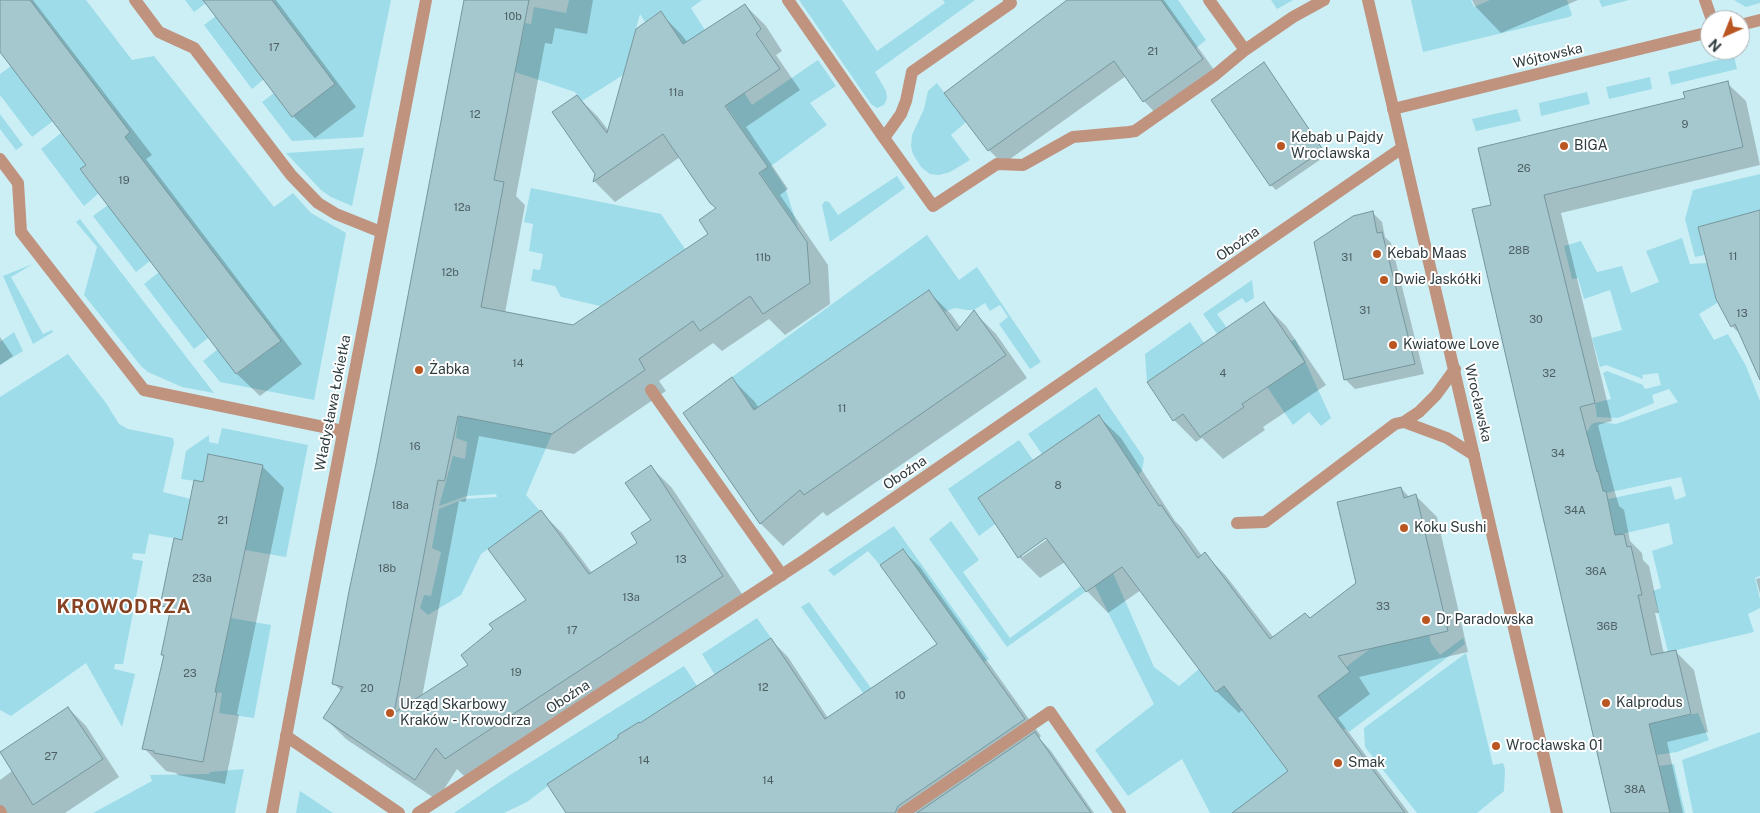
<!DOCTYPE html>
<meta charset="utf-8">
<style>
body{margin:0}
#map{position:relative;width:1760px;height:813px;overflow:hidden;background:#cceff6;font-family:"Public Sans",sans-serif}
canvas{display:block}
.north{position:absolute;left:1700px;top:10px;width:50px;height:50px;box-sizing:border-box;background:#fff;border:1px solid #abb1b2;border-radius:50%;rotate:224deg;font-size:14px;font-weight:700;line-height:20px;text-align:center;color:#2e3c3f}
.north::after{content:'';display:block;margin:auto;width:18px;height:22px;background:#ba5622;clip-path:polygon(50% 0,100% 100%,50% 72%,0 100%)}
</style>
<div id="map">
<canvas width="1760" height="813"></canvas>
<div class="north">N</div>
</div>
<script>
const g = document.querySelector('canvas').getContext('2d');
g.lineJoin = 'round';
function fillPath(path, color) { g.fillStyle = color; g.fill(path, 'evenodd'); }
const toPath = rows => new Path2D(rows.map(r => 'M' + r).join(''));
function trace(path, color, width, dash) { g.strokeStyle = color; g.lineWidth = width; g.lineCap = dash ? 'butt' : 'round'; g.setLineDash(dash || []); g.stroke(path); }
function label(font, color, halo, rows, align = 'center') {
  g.font = font + ' "Public Sans",sans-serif'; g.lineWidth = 4; g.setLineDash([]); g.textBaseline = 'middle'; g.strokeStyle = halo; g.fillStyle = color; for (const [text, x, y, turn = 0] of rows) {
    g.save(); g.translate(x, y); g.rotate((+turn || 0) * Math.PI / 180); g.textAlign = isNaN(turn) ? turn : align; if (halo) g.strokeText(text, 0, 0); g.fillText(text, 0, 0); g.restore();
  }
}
fillPath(toPath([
 [30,0,86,0,132,60,154,56,274,207,293,193,311,213,346,233,314,400,220,382,203,361,218,349,237,374,281,341,125,137,130,132],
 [185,0,204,0,206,3,194,12],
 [272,0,391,0,363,137,292,141,262,102,274,93,292,117,335,84],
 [569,0,702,0,691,8,752,105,818,60,836,86,810,103,827,125,771,166,785,187,798,228,760,173,768,167,661,11,645,22,640,14,623,75,582,101,575,92,515,72,525,23,531,24,534,7,566,13],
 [799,0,842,0,877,51,945,3,943,0,975,0,875,72,886,91,887,98,884,105,877,108,871,104],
 [1161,0,1178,0,1206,40,1196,48],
 [1271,0,1293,0,1277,9],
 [1411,0,1471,0,1474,7,1490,0,1567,0,1572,15,1569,17,1423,52],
 [1599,0,1629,0,1602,7],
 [1734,0,1760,0,1760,3,1746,7],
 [216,16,264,79,252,89,204,25],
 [1734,56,1737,69,1671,85,1668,72],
 [11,66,53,121,32,137,0,95,0,74],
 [1650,77,1652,89,1609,99,1606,87],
 [937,83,966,122,951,135,970,160,950,172,939,175,930,174,921,167,913,154,911,146,912,135,924,109,928,91],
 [1587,92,1590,104,1541,116,1539,103],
 [1517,109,1521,121,1476,131,1472,119],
 [0,114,23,145,16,150,0,129],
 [61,133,86,165,80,170,99,193,84,206,41,149],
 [364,148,352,206,331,197,321,190,286,153],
 [1760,174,1760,210,1698,227,1705,255,1695,257,1685,219,1693,190],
 [897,176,905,188,830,242,822,205,825,201,829,202,838,215],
 [531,188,661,214,685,249,600,306,561,297,555,286,531,281,533,269,540,270,543,254,529,251,533,224,524,222],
 [108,205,150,261,136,272,93,216],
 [80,219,214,393,182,387,148,372,141,366,84,295,97,247,76,222],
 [927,235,959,280,977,267,1041,362,1030,369,999,324,1008,317,1000,305,990,311,985,303,974,310,967,310,955,308,944,312,929,290,750,413,749,402,732,377],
 [1682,238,1690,264,1707,263,1717,303,1699,314,1714,340,1728,334,1746,366,1760,401,1760,576,1755,578,1760,599,1760,608,1748,614,1754,632,1668,652,1653,591,1661,588,1652,551,1673,544,1669,523,1613,536,1608,499,1671,486,1675,500,1686,496,1681,477,1606,493,1605,491,1603,491,1598,472,1590,474,1582,434,1587,432,1591,425,1594,423,1599,422,1616,424,1678,402,1669,389,1652,395,1654,403,1618,418,1597,417,1595,403,1611,399,1603,373,1607,371,1643,385,1645,389,1661,385,1658,373,1642,375,1643,379,1606,365,1600,367,1592,338,1622,330,1610,290,1584,299,1578,278,1572,279,1564,246,1581,241,1597,272,1622,266,1631,293,1659,282,1646,251],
 [33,264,11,277,43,334,52,330,53,332,33,344,3,276],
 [159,272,208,338,194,349,144,284],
 [1252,280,1254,298,1246,303,1242,298,1217,314,1227,328,1217,334,1203,314],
 [1190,322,1204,343,1147,382,1145,354],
 [14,332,23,351,0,365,0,342],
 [1295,339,1331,418,1321,426,1309,412,1293,425,1267,387,1285,345],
 [68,354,106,403,119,424,128,429,173,438,174,443,163,492,199,501,191,541,149,534,145,554,133,553,132,559,143,561,123,664,115,664,114,669,135,674,122,727,86,663,11,716,0,710,0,397],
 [1096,387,1144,458,1142,471,1138,475,1099,416,1042,454,1028,434],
 [458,416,552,434,526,495,540,511,481,554,461,595,428,615,420,608,424,595,431,596,441,552,432,548,439,509,464,499,497,497,496,494,466,496,439,506,453,456,465,459,467,442,456,438],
 [222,428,308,445,286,557,245,550,263,465,209,454,203,482,181,479,186,451,209,435,209,442,218,444],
 [1019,440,1033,460,978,498,995,524,979,536,948,489],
 [951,521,979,560,963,572,1010,638,1081,586,1085,592,1007,647,929,539],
 [894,526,989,659,984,662,903,549,880,565,868,551,834,576,828,570],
 [1113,573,1154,667,1179,686,1199,669,1216,692,1224,686,1263,737,1349,671,1346,667,1379,642,1429,635,1431,643,1440,655,1463,638,1465,644,1349,732,1346,729,1343,730,1246,813,1210,813,1182,759,1128,796,1095,750,1154,704,1095,586],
 [809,602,871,688,863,693,801,607],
 [231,618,271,625,254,718,219,713,222,693,215,692],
 [757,618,771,638,715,675,702,654],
 [1466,653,1493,765,1503,763,1505,769,1504,791,1477,813,1417,813,1365,747,1364,728],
 [684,666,697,686,547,784,548,786,527,802,504,813,454,813,510,775],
 [1698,713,1709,740,1677,752,1657,755,1649,724],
 [1760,732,1760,813,1693,813,1682,760],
 [1674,764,1676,774,1685,813,1670,813,1659,766],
 [244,769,235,813,93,813,152,781,150,775,209,774,210,772],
 [300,791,333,813,296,813]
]), '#9ddce8');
fillPath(toPath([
 [0,0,33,0,152,155,146,159,302,364,260,396,237,374,82,170,88,165,0,50],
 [205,0,276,0,356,107,315,138,293,116],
 [466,0,593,0,587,34,555,28,552,44,545,43,516,196,525,205,505,313,573,326,710,234,718,209,680,157,615,202,595,182,597,174,577,96,598,117,609,131,660,13,681,34,688,43,745,5,766,26,782,51,776,55,800,90,746,127,788,189,780,195,828,265,830,304,785,335,769,319,722,351,713,343,659,381,666,391,574,454,479,436,466,500,465,502,459,501,422,697,470,666,528,600,541,512,562,533,592,573,639,544,653,520,651,467,672,488,744,597,467,779,457,769,437,800,346,739,325,718,342,692,334,683,377,465],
 [1069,0,1164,0,1217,74,1158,116,1144,101,1126,76,1003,164,989,150],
 [1472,0,1578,0,1501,33,1475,6],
 [1264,63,1327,155,1276,190,1271,185],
 [1727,83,1746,101,1760,165,1561,213,1612,421,1598,425,1614,489,1619,506,1624,510,1630,541,1642,553,1643,560,1649,566,1659,613,1655,613,1664,654,1676,652,1694,670,1708,732,1667,742,1683,813,1612,813,1492,206,1686,99],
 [1372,212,1382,222,1385,237,1391,243,1424,374,1355,389,1345,379],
 [1700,228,1760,376,1742,336,1732,326],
 [929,292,951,314,961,328,974,312,996,334,1027,378,827,516,823,512,783,546,761,524,732,379,754,401,759,408],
 [1264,304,1286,326,1326,385,1263,427,1265,430,1223,459,1202,438,1196,442,1174,420],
 [0,337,13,356,0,365],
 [1099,417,1121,438,1175,521,1182,528,1202,556,1205,554,1226,576,1274,638,1310,619,1358,583,1401,488,1410,498,1416,496,1437,517,1468,652,1359,677,1370,694,1338,718,1409,813,1259,813,1290,771,1243,709,1239,713,1217,692,1141,590,1108,613,1087,591,1065,562,1040,578,1019,557],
 [1050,534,1052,536,1022,557,1022,554],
 [262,466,284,488,237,714,239,715,225,784,178,775,176,773,166,771,144,748,165,657,162,654,171,614,162,605,204,483],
 [903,551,920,567,1041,736,1039,738,1051,751,1094,813,567,813,640,725,771,640,788,657,828,718,938,644],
 [1760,578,1760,594,1756,579],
 [68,708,86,726,119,777,65,813,0,813,0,780,12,771]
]), '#0003');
const building = toPath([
 [0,0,30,0,130,132,125,137,281,341,236,374,80,169,86,165,0,52,0,0],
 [203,0,272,0,335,84,292,117,203,0],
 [464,0,529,0,494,180,504,182,481,307,573,325,708,234,699,220,716,208,710,203,663,134,593,182,595,174,552,112,577,95,607,133,636,29,661,11,683,44,745,4,761,29,756,34,780,69,725,106,768,167,759,173,807,242,810,283,763,314,750,296,700,331,693,321,639,359,645,370,552,434,458,416,445,479,444,481,438,480,394,713,468,665,461,655,493,629,489,624,526,600,488,549,541,510,589,574,637,543,631,533,651,520,625,483,651,465,723,576,445,759,436,748,415,780,323,718,343,687,332,684,349,591,376,464,464,0],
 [1067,0,1161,0,1203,59,1143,102,1114,61,988,151,944,93,1067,0],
 [1264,62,1323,150,1270,186,1211,100,1264,62],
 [1728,81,1743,147,1544,195,1595,403,1580,407,1597,472,1598,471,1603,491,1606,491,1615,535,1624,534,1627,547,1631,546,1642,595,1638,595,1651,655,1676,650,1691,714,1649,724,1670,813,1611,813,1472,209,1491,205,1478,148,1685,98,1683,92,1728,81],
 [1760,210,1760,380,1735,324,1731,327,1716,299,1698,227,1760,210],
 [1373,211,1377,233,1382,232,1415,364,1344,380,1314,242,1353,216,1373,211],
 [929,290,957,331,974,310,1006,355,804,495,800,490,760,524,683,413,732,377,754,410,929,290],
 [1264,302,1305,362,1242,404,1244,407,1200,437,1183,414,1173,421,1147,382,1264,302],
 [1099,415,1159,506,1161,505,1198,558,1205,552,1270,639,1305,613,1310,618,1356,583,1337,502,1401,487,1404,498,1416,494,1448,631,1338,656,1350,672,1318,696,1405,813,1232,813,1288,771,1224,686,1216,692,1122,567,1086,592,1046,538,1018,558,978,498,1099,415],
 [208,454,263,465,215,692,217,692,203,762,154,753,154,751,142,749,164,655,161,655,171,607,160,606,174,538,182,540,194,480,203,482,208,454],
 [903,549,1025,719,898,806,895,813,566,813,547,784,618,738,618,735,639,722,640,723,771,638,825,719,937,644,880,565,903,549],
 [68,707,103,759,33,805,0,752,68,707],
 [1035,732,1091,813,917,813,1035,732]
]);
fillPath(building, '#a5c7ce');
trace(building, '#75969c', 1);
trace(toPath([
 [135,0,159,32,194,48,291,175,318,203,336,214,381,232],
 [788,0,884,138],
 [1009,0,1011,3,912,72,906,101,901,114,884,138,933,206,997,164,1023,165,1073,137,1129,132,1135,131,1215,75,1245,50,1209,0],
 [1705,0,1712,20],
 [1245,50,1293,17,1324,0],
 [0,159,18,183,21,232,144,390,343,431],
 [651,390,782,575],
 [1404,422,1447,438,1474,455],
 [1237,523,1265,522,1395,424,1404,422,1419,412,1436,395,1455,369],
 [286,736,399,813],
 [0,811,1,813],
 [903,813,1050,712,1120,813]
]), '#c0937f', 12);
trace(toPath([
 [1740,25,1760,20],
 [1393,109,1710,32],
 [418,813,806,559,1402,148]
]), '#c0937f', 12);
trace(toPath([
 [1368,0,1557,813],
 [272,813,321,548,426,0]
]), '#c0937f', 12);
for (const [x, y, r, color] of [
 [1281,146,5,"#ba5622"],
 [1564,146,5,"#ba5622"],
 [1377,254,5,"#ba5622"],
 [1384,280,5,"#ba5622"],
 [1393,345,5,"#ba5622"],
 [419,370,5,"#ba5622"],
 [1404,528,5,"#ba5622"],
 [1426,620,5,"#ba5622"],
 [1606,703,5,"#ba5622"],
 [390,713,5,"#ba5622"],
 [1496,746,5,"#ba5622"],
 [1338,763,5,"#ba5622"]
]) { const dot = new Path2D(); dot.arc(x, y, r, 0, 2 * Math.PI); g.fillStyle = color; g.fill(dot); trace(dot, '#fff', 2); }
label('11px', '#4c5f63', null, [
 ["10b",513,17],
 ["17",274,48],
 ["21",1153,52],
 ["11a",676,93],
 ["12",475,115],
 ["9",1685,125],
 ["26",1524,169],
 ["19",124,181],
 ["12a",462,208],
 ["28B",1519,251],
 ["11",1733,257],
 ["11b",763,258],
 ["31",1347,258],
 ["12b",450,273],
 ["31",1365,311],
 ["13",1742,314],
 ["30",1536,320],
 ["14",518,364],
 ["4",1223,374],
 ["32",1549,374],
 ["11",842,409],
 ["16",415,447],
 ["34",1558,454],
 ["8",1058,486],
 ["18a",400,506],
 ["34A",1575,511],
 ["21",223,521],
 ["13",681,560],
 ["18b",387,569],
 ["36A",1596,572],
 ["23a",202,579],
 ["13a",631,598],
 ["33",1383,607],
 ["36B",1607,627],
 ["17",572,631],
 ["19",516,673],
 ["23",190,674],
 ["12",763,688],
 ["20",367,689],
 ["10",900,696],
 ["27",51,757],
 ["14",644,761],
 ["14",768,781],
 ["38A",1635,790]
]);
label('14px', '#2e3c3f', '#fff', [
 ["Wójtowska",1548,56,-13],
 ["Oboźna",1238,244,-35],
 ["Władysława Łokietka",333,403,-79],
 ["Wrocławska",1478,403,77],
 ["Oboźna",905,473,-34],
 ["Oboźna",568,697,-33]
]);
label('14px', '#2e3c3f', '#fff', [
 ["Kebab u Pajdy",1291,138],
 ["Wroclawska",1291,154],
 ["BIGA",1574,146],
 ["Kebab Maas",1387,254],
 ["Dwie Jaskółki",1394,280],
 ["Kwiatowe Love",1403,345],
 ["Żabka",429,370],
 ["Koku Sushi",1414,528],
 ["Dr Paradowska",1436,620],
 ["Kalprodus",1616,703],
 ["Urząd Skarbowy",400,705],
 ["Kraków - Krowodrza",400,721],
 ["Wrocławska 01",1506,746],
 ["Smak",1348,763]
], 'left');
g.letterSpacing = '1px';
label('bold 19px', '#854324', '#fff', [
 ["KROWODRZA",124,607]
]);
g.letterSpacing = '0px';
</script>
